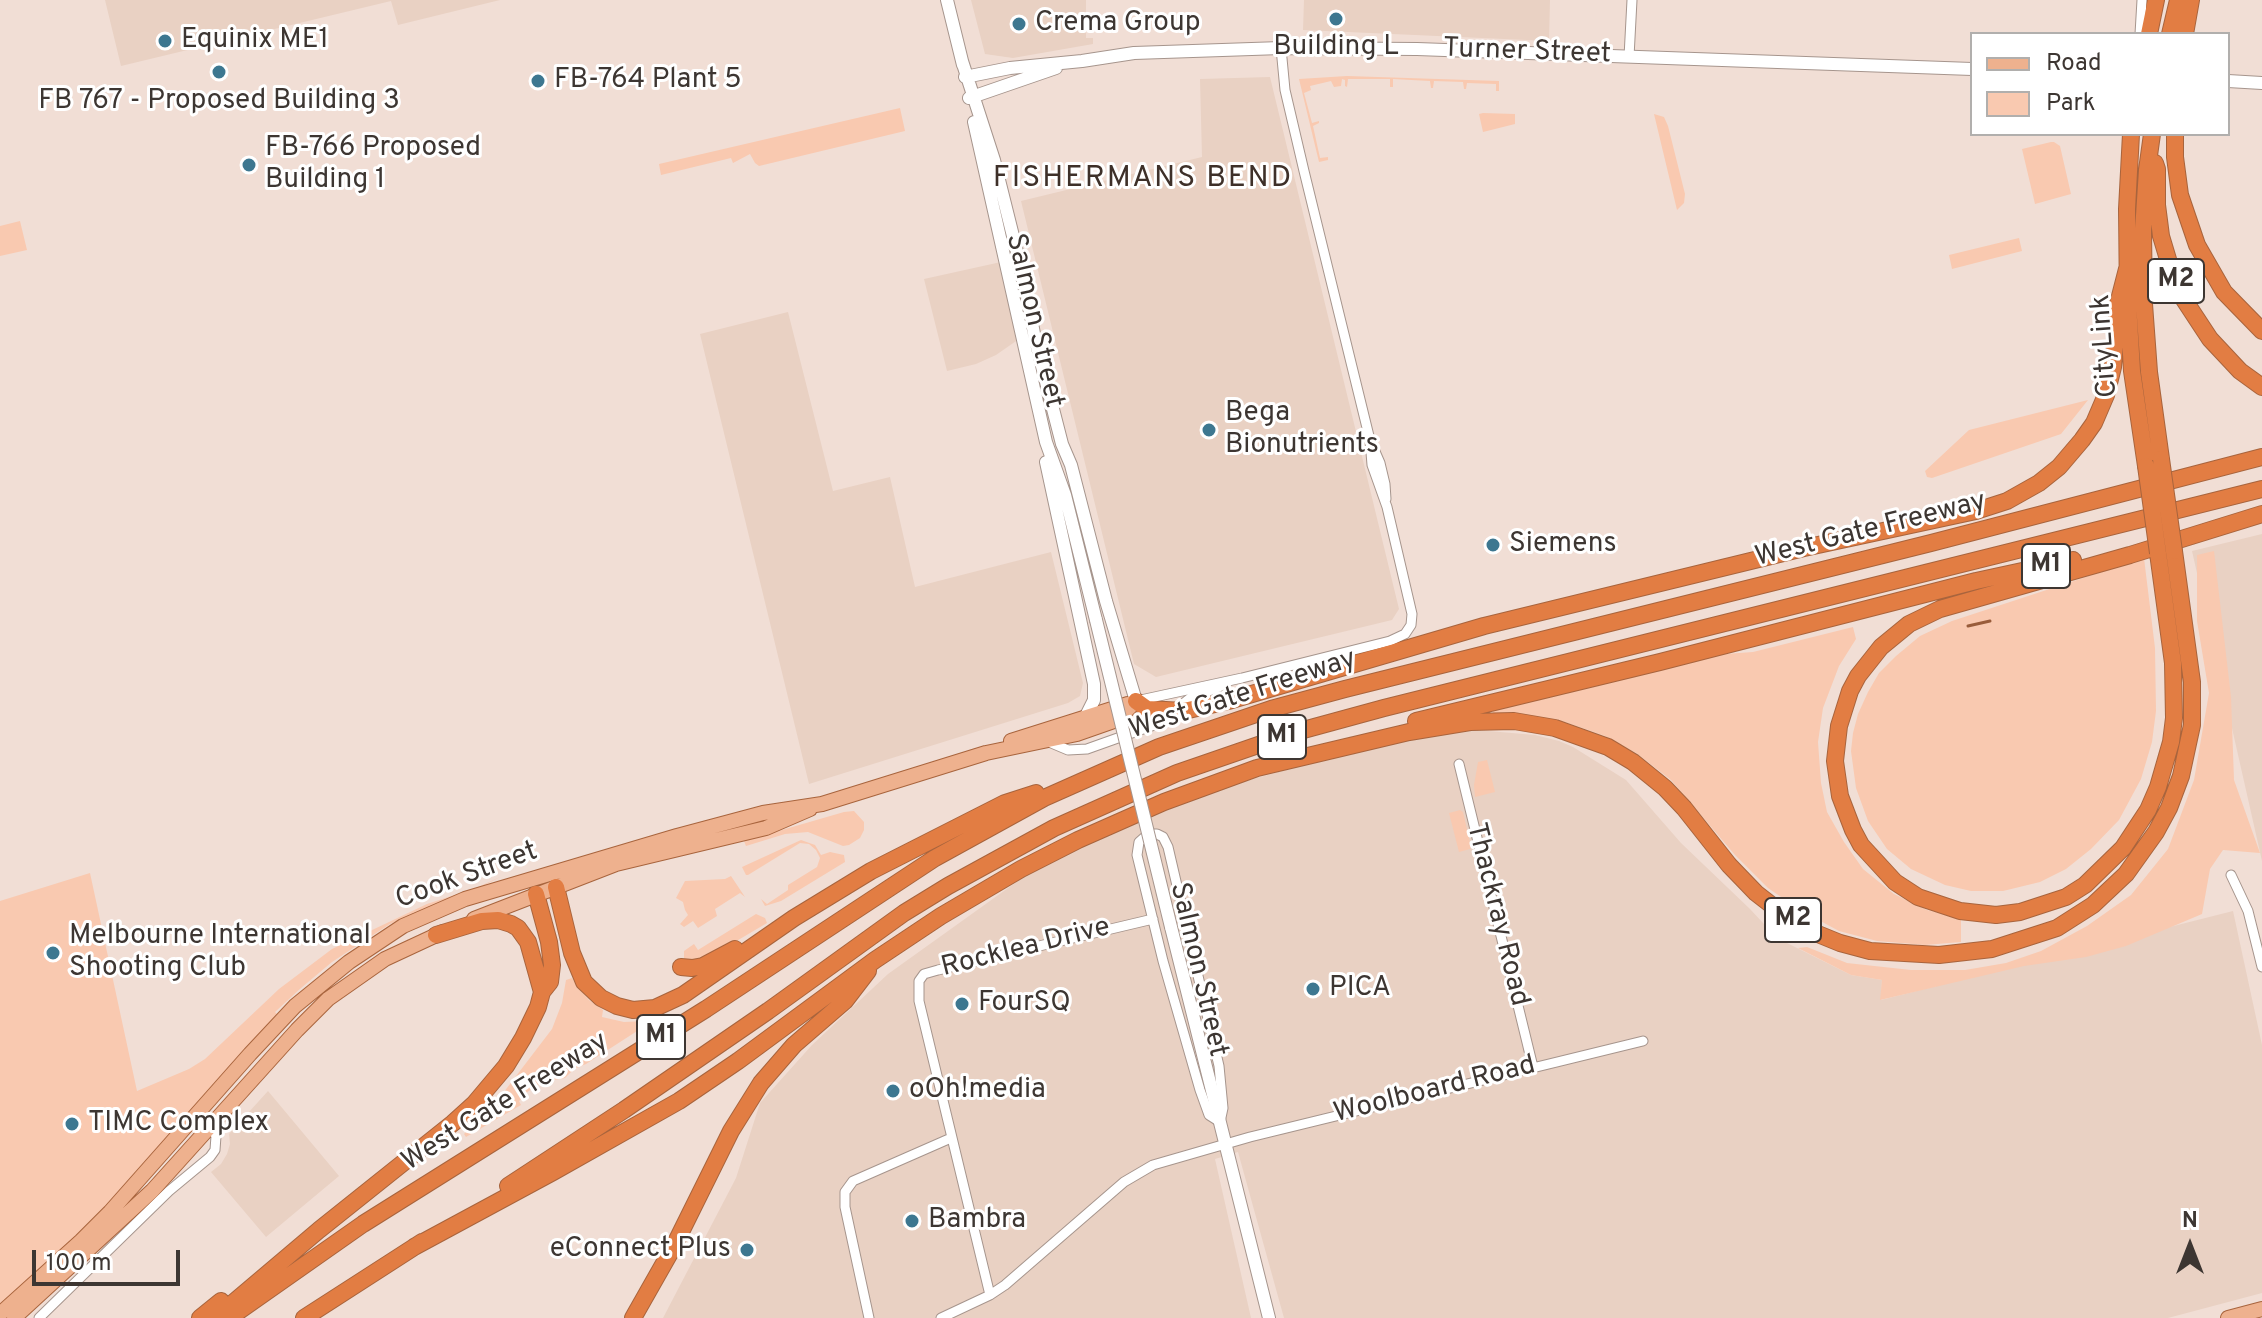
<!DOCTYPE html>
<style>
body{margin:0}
#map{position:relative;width:2262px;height:1318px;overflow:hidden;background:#f1ded5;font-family:Overpass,sans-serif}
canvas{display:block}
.legend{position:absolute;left:1970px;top:32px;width:260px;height:104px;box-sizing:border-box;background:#fff;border:2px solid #b1afad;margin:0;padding:10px 14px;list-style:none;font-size:24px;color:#3d3632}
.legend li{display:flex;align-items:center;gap:16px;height:40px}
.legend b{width:40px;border:2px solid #b1afad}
.north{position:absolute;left:2150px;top:1206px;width:80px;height:80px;-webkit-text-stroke:6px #fff;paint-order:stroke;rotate:0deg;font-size:22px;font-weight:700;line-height:32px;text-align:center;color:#3d3632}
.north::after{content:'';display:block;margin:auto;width:28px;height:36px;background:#3d3632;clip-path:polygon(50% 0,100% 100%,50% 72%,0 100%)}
.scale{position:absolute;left:32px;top:1250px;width:148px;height:36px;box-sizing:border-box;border:4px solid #3d3632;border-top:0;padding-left:10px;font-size:24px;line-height:28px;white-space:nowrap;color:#3d3632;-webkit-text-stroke:6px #fff;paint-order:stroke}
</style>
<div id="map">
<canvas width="2262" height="1318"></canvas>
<ul class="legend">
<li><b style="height:10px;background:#eeb18e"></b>Road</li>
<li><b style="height:22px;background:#f9c9b0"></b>Park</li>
</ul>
<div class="north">N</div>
<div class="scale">100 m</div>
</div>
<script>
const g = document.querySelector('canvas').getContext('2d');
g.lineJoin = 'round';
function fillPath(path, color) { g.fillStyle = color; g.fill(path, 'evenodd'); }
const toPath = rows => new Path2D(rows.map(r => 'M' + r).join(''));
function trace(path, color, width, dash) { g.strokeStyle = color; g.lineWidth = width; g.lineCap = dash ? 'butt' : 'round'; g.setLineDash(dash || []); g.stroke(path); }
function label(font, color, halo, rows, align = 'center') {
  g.font = font + ' Overpass,sans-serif'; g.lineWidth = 6; g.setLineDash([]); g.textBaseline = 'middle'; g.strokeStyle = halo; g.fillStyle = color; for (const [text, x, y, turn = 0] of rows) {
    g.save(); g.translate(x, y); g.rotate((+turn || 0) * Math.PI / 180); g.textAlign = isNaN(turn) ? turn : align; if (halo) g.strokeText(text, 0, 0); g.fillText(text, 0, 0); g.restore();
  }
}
fillPath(toPath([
 [105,0,500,0,398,25,391,1,121,66],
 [971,0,1086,0,1086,38,1093,38,1093,44,1013,58,985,54],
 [1304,0,1550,0,1549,41,1303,30],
 [1270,77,1399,609,1392,620,1156,677,1134,664,1021,201,1202,157,1200,79],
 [1001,262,1019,339,996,355,976,364,947,371,924,279],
 [788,312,833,491,890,477,915,587,1051,552,1083,683,1080,696,1068,703,809,784,700,334],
 [2262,534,2262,861,2192,551],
 [1477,730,1535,735,1559,741,1573,747,1626,780,1681,843,1750,909,1777,938,1851,975,1882,980,1881,1000,2233,911,2262,1045,2262,1293,2168,1318,1284,1318,1238,1152,1215,1159,1251,1318,663,1318,736,1178,760,1103,812,1045,888,974,1029,873,1099,839,1217,789,1394,740,1441,732],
 [268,1091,339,1176,266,1237,211,1172,221,1164,227,1154,230,1144,229,1134]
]), '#e9d1c3');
fillPath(toPath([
 [1347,76,1499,81,1499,91,1496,91,1496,84,1467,83,1466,89,1464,89,1463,82,1434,81,1433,88,1431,88,1430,81,1393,79,1393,87,1390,87,1390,79,1348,79,1347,87,1345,86,1345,80,1342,79,1341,86,1334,87,1331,81,1310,86,1311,90,1304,93,1312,123,1319,121,1319,123,1313,126,1320,158,1328,157,1328,160,1319,162,1299,79],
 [900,108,905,131,759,166,755,163,750,154,733,163,731,158,661,175,659,164],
 [1483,113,1515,114,1515,124,1483,132,1479,114],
 [1654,114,1664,117,1668,126,1685,194,1684,203,1677,210],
 [2051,142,2054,142,2060,146,2071,194,2035,204,2022,149],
 [20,221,27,250,0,256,0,226],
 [2019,238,2022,251,1952,269,1949,255],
 [2088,400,2061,434,1932,478,1927,477,1925,471,1969,430],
 [2214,551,2231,697,2234,780,2260,853,2223,850,2210,869,2202,914,2126,946,2086,957,2024,966,1880,1000,1882,980,1851,975,1798,948,1807,947,1847,963,1911,970,1965,970,2006,963,2041,951,2087,926,2131,895,2168,849,2194,780,2209,693,2197,621,2197,555],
 [2144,558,2155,648,2156,711,2152,742,2141,779,2119,820,2091,849,2066,869,2040,882,2003,891,1971,891,1945,885,1911,869,1887,849,1868,821,1856,788,1851,751,1853,733,1858,714,1868,692,1879,673,1896,656,1920,636,1952,621],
 [1853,627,1856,639,1839,666,1823,708,1818,742,1821,783,1827,812,1844,842,1863,869,1894,894,1927,910,1961,918,1961,942,1925,945,1877,941,1839,931,1800,910,1768,888,1735,855,1671,780,1636,753,1605,736,1565,722,1527,716,1493,714,1493,710,1725,654,1753,652],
 [1487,760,1495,792,1475,797,1474,785,1478,762],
 [1460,810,1463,812,1471,847,1470,849,1459,852,1449,813],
 [854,811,864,822,864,830,860,838,849,845,843,846,808,832,785,834,746,846,744,841,844,812],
 [801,840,815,845,821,855,830,852,844,855,845,862,781,901,765,906,761,899,767,904,788,890,788,885,817,867,820,858,816,850,809,844,800,843,748,875,746,875,742,867],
 [90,873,137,1091,189,1069,205,1059,279,989,332,949,427,904,476,888,500,877,477,889,443,901,390,924,332,962,301,988,275,1012,278,1015,70,1249,0,1307,0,901],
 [731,876,745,897,740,893,715,909,717,916,698,928,693,921,684,927,680,924,688,915,685,910,683,902,676,898,685,881,725,879],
 [756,914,765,918,767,923,701,962,684,960,684,951,694,944,698,950],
 [572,978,576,985,589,1000,603,1010,602,1017,624,1022,646,1021,648,1024,586,1064,574,1069,565,1078,542,1082,523,1095,523,1098,519,1101,521,1105,466,1137,464,1134,497,1101,552,1029,562,1003,566,980]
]), '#f9c9b0');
trace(toPath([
 [1968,626,1990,621]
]), '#995c3a', 3);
const minor = toPath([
 [2140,34,2142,0],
 [1281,48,1285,90,1304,171,1370,440,1380,463,1385,484,1386,499],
 [1629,57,1632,0],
 [1136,701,1242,678,1390,641,1405,634,1411,625,1412,614,1387,507,1372,465,1370,440],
 [1049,742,1068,750,1087,749,1157,724,1189,699,1221,686],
 [1459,764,1533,1067],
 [1148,834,1157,834,1163,837,1168,847,1219,1066,1223,1108,1220,1122,1209,1115,1200,1090,1163,961,1137,855,1139,842,1148,834],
 [2231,875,2248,911,2262,967],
 [990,1295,919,1001,919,981,924,974,938,970,1153,919],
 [39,1318,169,1191,210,1157,215,1150,216,1136,213,1131,195,1116],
 [869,1318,845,1207,845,1192,853,1181,951,1138],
 [941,1318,990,1295,1005,1285,1124,1182,1153,1165,1250,1137,1643,1041]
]);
const tertiary = toPath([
 [947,0,963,65],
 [962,61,994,160,1024,280,1035,339,1062,444,1071,465,1106,601,1136,701],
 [965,77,1010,68,1082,61,1134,53,1281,48,1417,49,1972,69],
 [2228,81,2262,83],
 [969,98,1056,68],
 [974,122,1046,442,1065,495,1096,620],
 [1046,462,1094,684,1094,700,1085,718],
 [1171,927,1269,1318]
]);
const primary = toPath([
 [1011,741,1128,704],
 [474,919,616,864,766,828,810,809],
 [0,1314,81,1241,110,1212,250,1054,295,1006,349,962,403,926,465,899,677,836,763,813,822,804,986,753,1077,734,1117,720,1136,701],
 [14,1318,152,1191,297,1030,328,999,385,959,443,932],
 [2228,1318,2262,1309]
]);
const motorway = toPath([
 [2149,34,2156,0],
 [2170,34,2178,0],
 [2185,34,2191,0],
 [2131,134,2127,209,2128,303,2132,371,2146,466],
 [2152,134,2147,170,2143,231,2144,304,2149,372,2161,459],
 [2175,134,2175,157,2180,195,2197,245,2224,292,2262,331],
 [2155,163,2157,169,2157,205,2161,236,2173,276,2183,298,2210,339,2240,371,2262,387],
 [2158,553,2173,663,2174,718,2171,742,2158,787,2148,810,2123,848,2085,885,2066,897,2020,912,1996,915,1960,911,1918,897,1895,882,1861,845,1853,830,1840,796,1835,761,1839,726,1850,691,1858,676,1881,647,1909,624,1940,609,2130,555,2262,514],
 [1136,701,1147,709,1184,711,1228,701,1484,626,1804,548,1976,511,2007,501,2039,483,2059,467,2082,440,2094,423,2106,395,2113,367,2118,304,2127,269],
 [1416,721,1660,662,1976,581,2073,560],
 [556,887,572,953,584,982,601,998,617,1006,633,1010,655,1008,683,995,794,918,871,871,1005,803,1036,793],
 [436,935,482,921,498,920,511,924,518,928,528,942,542,992],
 [681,967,692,968,703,966,735,949],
 [508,1186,624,1110,768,1011,904,913,948,886,1054,828,1177,773,1296,732,1384,708,2262,489],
 [414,1247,553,1172,679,1101,738,1061,875,960,941,916,1021,869,1078,840,1164,802,1257,768,1409,732,1470,722,1514,721,1555,728,1608,747,1633,762,1665,788,1684,808,1729,865,1756,893,1783,914,1813,932,1840,943,1870,951,1939,955,1992,949,2057,928,2093,905,2126,874,2156,832,2169,808,2181,776,2192,725,2192,682,2174,551],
 [200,1318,221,1301],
 [215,1318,319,1230,453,1123,474,1104,506,1066,523,1038,538,1007,542,992,550,982,552,965,549,942,536,894],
 [229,1318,363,1224,706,1009,935,858,1044,798,1159,747,1271,709,1345,689,1931,543,2262,457],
 [304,1318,422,1242],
 [633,1318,675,1244,731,1131,761,1083,794,1045,845,1001,868,971]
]);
trace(minor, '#a6958d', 11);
trace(tertiary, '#a6958d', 14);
trace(primary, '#a8643d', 16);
trace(motorway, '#a8643d', 18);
trace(minor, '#fff', 9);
trace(tertiary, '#fff', 12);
trace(primary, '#eeb18e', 14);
trace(motorway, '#e27d43', 16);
const tertiaryBridge = toPath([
 [1096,620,1171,927]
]);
const motorwayBridge = toPath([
 [2161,459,2174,551],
 [2146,466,2158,553]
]);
trace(tertiaryBridge, '#a6958d', 14, []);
trace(motorwayBridge, '#a8643d', 18, []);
trace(tertiaryBridge, '#fff', 12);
trace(motorwayBridge, '#e27d43', 16);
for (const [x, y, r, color] of [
 [1336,19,8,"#3d7790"],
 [1019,24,8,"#3d7790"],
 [165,41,8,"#3d7790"],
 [219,72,8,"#3d7790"],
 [538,81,8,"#3d7790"],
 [249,165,8,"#3d7790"],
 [1209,430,8,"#3d7790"],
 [1493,545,8,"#3d7790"],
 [53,953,8,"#3d7790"],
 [1313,989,8,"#3d7790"],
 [962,1004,8,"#3d7790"],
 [893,1091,8,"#3d7790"],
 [72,1124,8,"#3d7790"],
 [912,1221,8,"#3d7790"],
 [747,1250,8,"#3d7790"]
]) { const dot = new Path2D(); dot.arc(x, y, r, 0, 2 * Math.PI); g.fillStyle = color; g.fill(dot); trace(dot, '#fff', 3); }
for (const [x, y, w] of [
 [2176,281,56],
 [2046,566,48],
 [1282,737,48],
 [1793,920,56],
 [661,1037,48]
]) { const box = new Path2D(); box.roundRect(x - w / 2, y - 22, w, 44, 6); g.fillStyle = '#fff'; g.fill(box); trace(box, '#3d3632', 2); }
label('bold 26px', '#3d3632', null, [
 ["M2",2176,281],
 ["M1",2046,566],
 ["M1",1282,737],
 ["M2",1793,920],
 ["M1",661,1037]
]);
label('28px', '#3d3632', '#fff', [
 ["Crema Group",1035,24],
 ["Equinix ME1",181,41],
 ["Building L",1336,48,"center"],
 ["FB-764 Plant 5",554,81],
 ["FB 767 - Proposed Building 3",219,102,"center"],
 ["FB-766 Proposed",265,149],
 ["Building 1",265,181],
 ["Bega",1225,414],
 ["Bionutrients",1225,446],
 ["Siemens",1509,545],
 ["Melbourne International",69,937],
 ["Shooting Club",69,969],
 ["PICA",1329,989],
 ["FourSQ",978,1004],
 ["oOh!media",909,1091],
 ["TIMC Complex",88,1124],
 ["Bambra",928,1221],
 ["eConnect Plus",731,1250,"right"]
], 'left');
label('28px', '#3d3632', '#fff', [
 ["Turner Street",1527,53,2],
 ["Salmon Street",1033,321,77],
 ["CityLink",2106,346,-94],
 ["West Gate Freeway",1871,531,-14],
 ["West Gate Freeway",1243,696,-18],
 ["Cook Street",467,877,-20],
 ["Thackray Road",1496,915,76],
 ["Rocklea Drive",1026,949,-14],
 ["Salmon Street",1197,970,77],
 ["Woolboard Road",1435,1091,-14],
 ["West Gate Freeway",506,1103,-32]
]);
g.letterSpacing = '2px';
label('30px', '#3e3029', '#fff', [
 ["FISHERMANS BEND",1143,180]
]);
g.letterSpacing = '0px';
</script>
